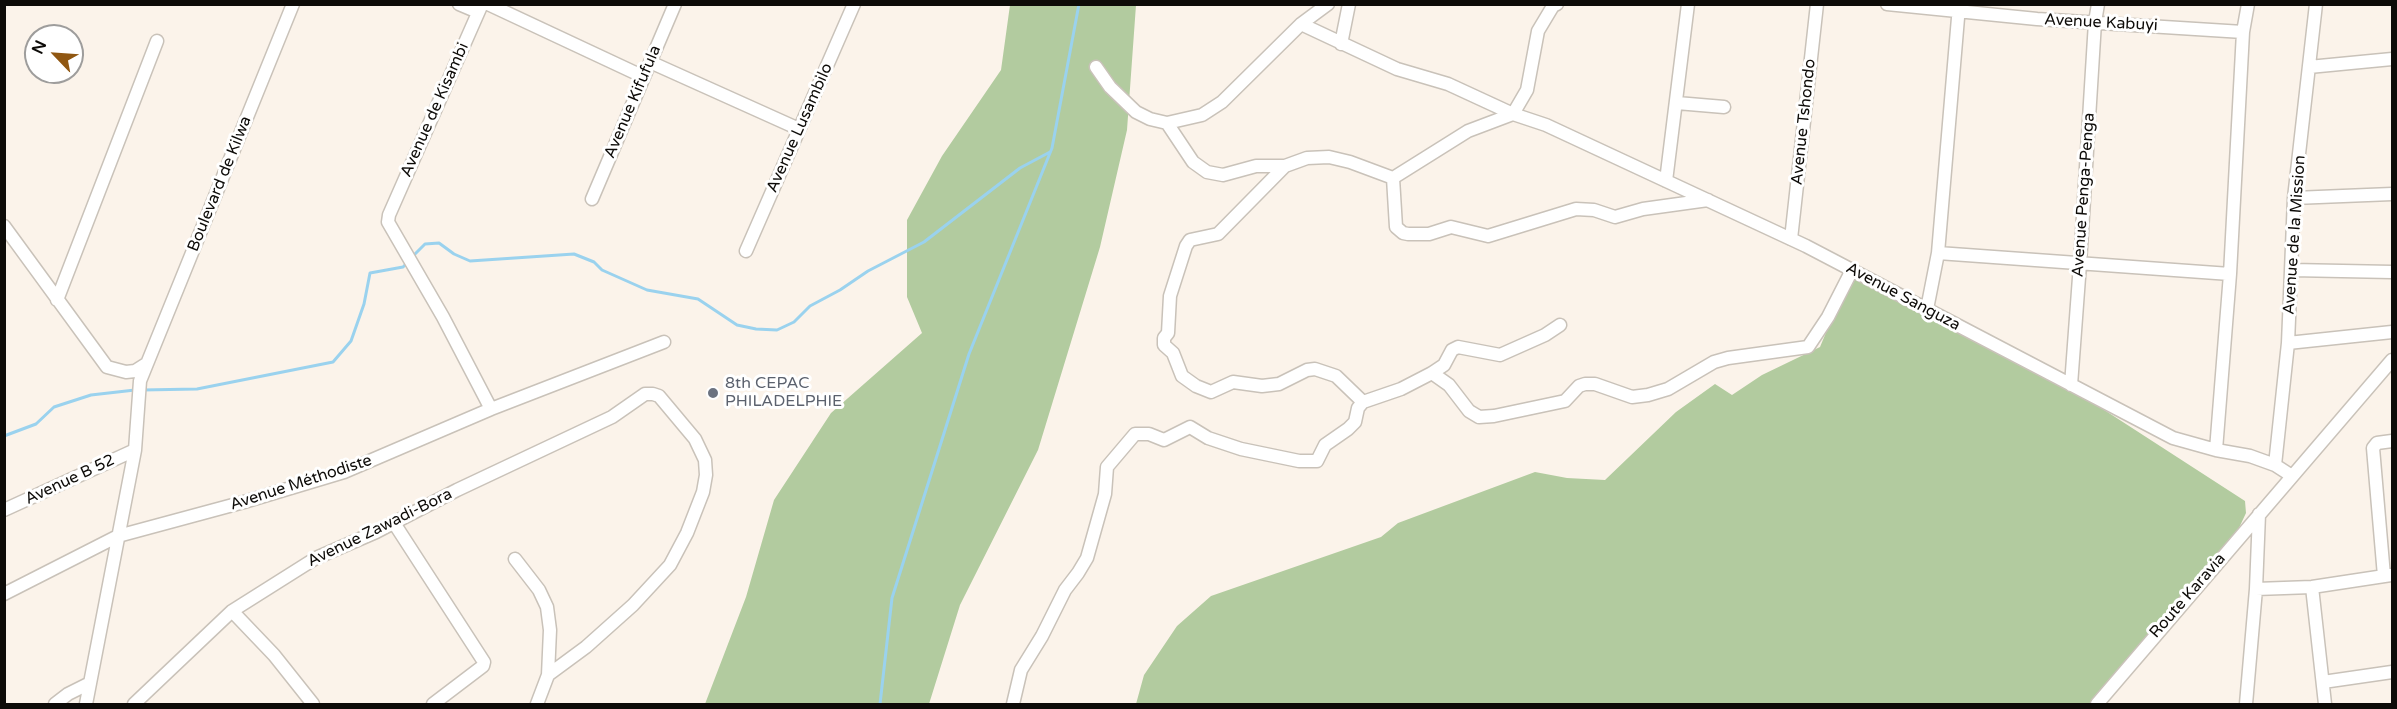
<!DOCTYPE html>
<meta charset="utf-8">
<style>
body{margin:0}
#map{position:relative;width:2397px;height:709px;overflow:hidden;background:#fbf3ea;font-family:"Varela Round",sans-serif}
canvas{display:block}
.frame{position:absolute;inset:0;border:6px solid #0d0b08;pointer-events:none}
.north{position:absolute;left:24px;top:24px;width:60px;height:60px;box-sizing:border-box;background:#fff;border:2px solid #9e9d9c;border-radius:50%;rotate:295deg;font-size:16px;font-weight:700;line-height:24px;text-align:center;color:#0d0b08}
.north::after{content:'';display:block;margin:auto;width:21px;height:27px;background:#905712;clip-path:polygon(50% 0,100% 100%,50% 72%,0 100%)}
</style>
<div id="map">
<canvas width="2397" height="709"></canvas>
<div class="frame"></div>
<div class="north">N</div>
</div>
<script>
const g = document.querySelector('canvas').getContext('2d');
g.lineJoin = 'round';
function fillPath(path, color) { g.fillStyle = color; g.fill(path, 'evenodd'); }
const toPath = rows => new Path2D(rows.map(r => 'M' + r).join(''));
function trace(path, color, width, dash) { g.strokeStyle = color; g.lineWidth = width; g.lineCap = dash ? 'butt' : 'round'; g.setLineDash(dash || []); g.stroke(path); }
function label(font, color, halo, rows, align = 'center') {
  g.font = font + ' "Varela Round",sans-serif'; g.lineWidth = 6; g.setLineDash([]); g.textBaseline = 'middle'; g.strokeStyle = halo; g.fillStyle = color; for (const [text, x, y, turn = 0] of rows) {
    g.save(); g.translate(x, y); g.rotate((+turn || 0) * Math.PI / 180); g.textAlign = isNaN(turn) ? turn : align; if (halo) g.strokeText(text, 0, 0); g.fillText(text, 0, 0); g.restore();
  }
}
fillPath(toPath([
 [1010,5,1136,5,1127,130,1100,247,1038,450,960,605,929,704,705,704,746,597,774,500,831,413,922,333,907,297,907,220,942,156,1001,70],
 [1852,270,2044,371,2245,501,2246,513,2239,528,2144,639,2093,704,1136,704,1144,675,1177,626,1211,596,1381,537,1398,523,1535,472,1567,478,1605,480,1676,412,1715,384,1732,395,1762,375,1820,347]
]), '#b2cb9f');
trace(toPath([
 [412,257,425,244,439,243,454,254,470,261,574,254,594,262,602,270,647,290,698,299,737,325,756,329,777,330,794,322,810,306,840,290,868,271,924,242,1020,168,1050,152],
 [142,390,197,389,333,362,351,341,364,304,370,273,403,267,408,262],
 [4,436,36,424,54,407,91,395,135,390],
 [880,704,892,598,969,354,1052,148,1079,4]
]), '#9ad2ee', 3);
const minor = toPath([
 [459,4,478,12],
 [482,4,389,215,388,222,443,317,491,409],
 [488,4,644,77],
 [1887,4,2037,19,2243,32],
 [1301,24,1397,69,1448,84,1513,114,1546,125,1806,246,2173,438,2216,450,2250,456,2275,465,2292,476],
 [1341,44,1349,4],
 [650,62,799,129],
 [1096,67,1110,87,1136,112,1150,119,1167,123,1202,115,1222,102,1301,24,1328,4],
 [2309,67,2392,59],
 [1677,103,1724,107],
 [1167,123,1193,162,1207,172,1223,175,1256,166,1285,166],
 [1393,178,1396,227,1403,233,1408,234,1429,234,1451,227,1488,236,1576,209,1594,210,1615,217,1643,209,1708,200],
 [1393,178,1468,131,1513,114,1527,90,1538,31,1553,6,1557,4],
 [1666,181,1688,4],
 [2294,198,2392,194],
 [592,199,675,4],
 [4,226,107,367,126,372,135,371,146,364],
 [1791,239,1817,4],
 [746,251,854,4],
 [1938,253,2230,274],
 [2292,270,2392,272],
 [57,300,157,41],
 [1927,309,1938,253,1959,6],
 [2288,343,2392,332],
 [1432,373,1449,385,1469,411,1479,417,1494,416,1565,401,1579,386,1585,384,1595,384,1632,397,1648,395,1668,389,1714,362,1728,358,1808,347,1828,317,1852,270],
 [2071,385,2080,264,2095,22,2098,4],
 [1363,402,1336,376,1315,369,1307,370,1279,384,1262,386,1233,382,1211,392,1196,386,1182,376,1173,353,1164,345,1164,338,1168,333,1170,296,1186,246,1190,240,1218,234,1285,166,1307,158,1329,157,1350,162,1393,178],
 [2216,450,2230,274,2243,32,2248,4],
 [2275,465,2288,343,2294,198,2316,4],
 [4,510,135,450],
 [394,523,484,662,483,666,433,704],
 [515,559,539,590,547,607,550,630,548,675,537,704],
 [2384,576,2373,448,2377,443,2392,441],
 [2312,587,2325,704],
 [2256,589,2312,587,2391,575],
 [4,594,118,536,244,502,344,472,491,409,664,342],
 [232,611,274,655,313,704],
 [2323,682,2392,672],
 [55,704,68,694,90,683],
 [86,704,135,450,140,381,293,4],
 [134,704,232,611,316,558,376,532,457,490,612,417,645,394,653,394,659,396,695,439,705,460,706,475,703,492,687,533,670,565,633,605,586,647,548,675],
 [1013,704,1021,670,1042,636,1065,590,1078,573,1087,558,1105,494,1107,467,1135,434,1149,434,1164,440,1190,427,1208,438,1241,449,1299,461,1317,461,1325,445,1348,429,1355,422,1358,408,1363,402,1401,389,1432,373,1444,365,1452,350,1458,347,1500,355,1545,335,1560,325],
 [2097,704,2392,360],
 [2246,704,2256,589,2259,514]
]);
trace(minor, '#c9c2b9', 15);
trace(minor, '#fff', 12);
for (const [x, y, r, color] of [
 [713,393,6,"#6b7280"]
]) { const dot = new Path2D(); dot.arc(x, y, r, 0, 2 * Math.PI); g.fillStyle = color; g.fill(dot); trace(dot, '#fff', 2); }
label('16px', '#0d0b08', '#fff', [
 ["Avenue Kabuyi",2101,23,3],
 ["Avenue Kifufula",633,102,-67],
 ["Avenue de Kisambi",435,110,-66],
 ["Avenue Tshondo",1804,122,-84],
 ["Avenue Lusambilo",800,128,-66],
 ["Boulevard de Kilwa",220,184,-68],
 ["Avenue Penga-Penga",2084,195,-86],
 ["Avenue de la Mission",2295,235,-86],
 ["Avenue Sanguza",1903,297,28],
 ["Avenue B 52",70,480,-25],
 ["Avenue Méthodiste",301,483,-18],
 ["Avenue Zawadi-Bora",380,528,-26],
 ["Route Karavia",2188,596,-49]
]);
label('16px', '#5b616d', '#fff', [
 ["8th CEPAC",725,384],
 ["PHILADELPHIE",725,402]
], 'left');
</script>
